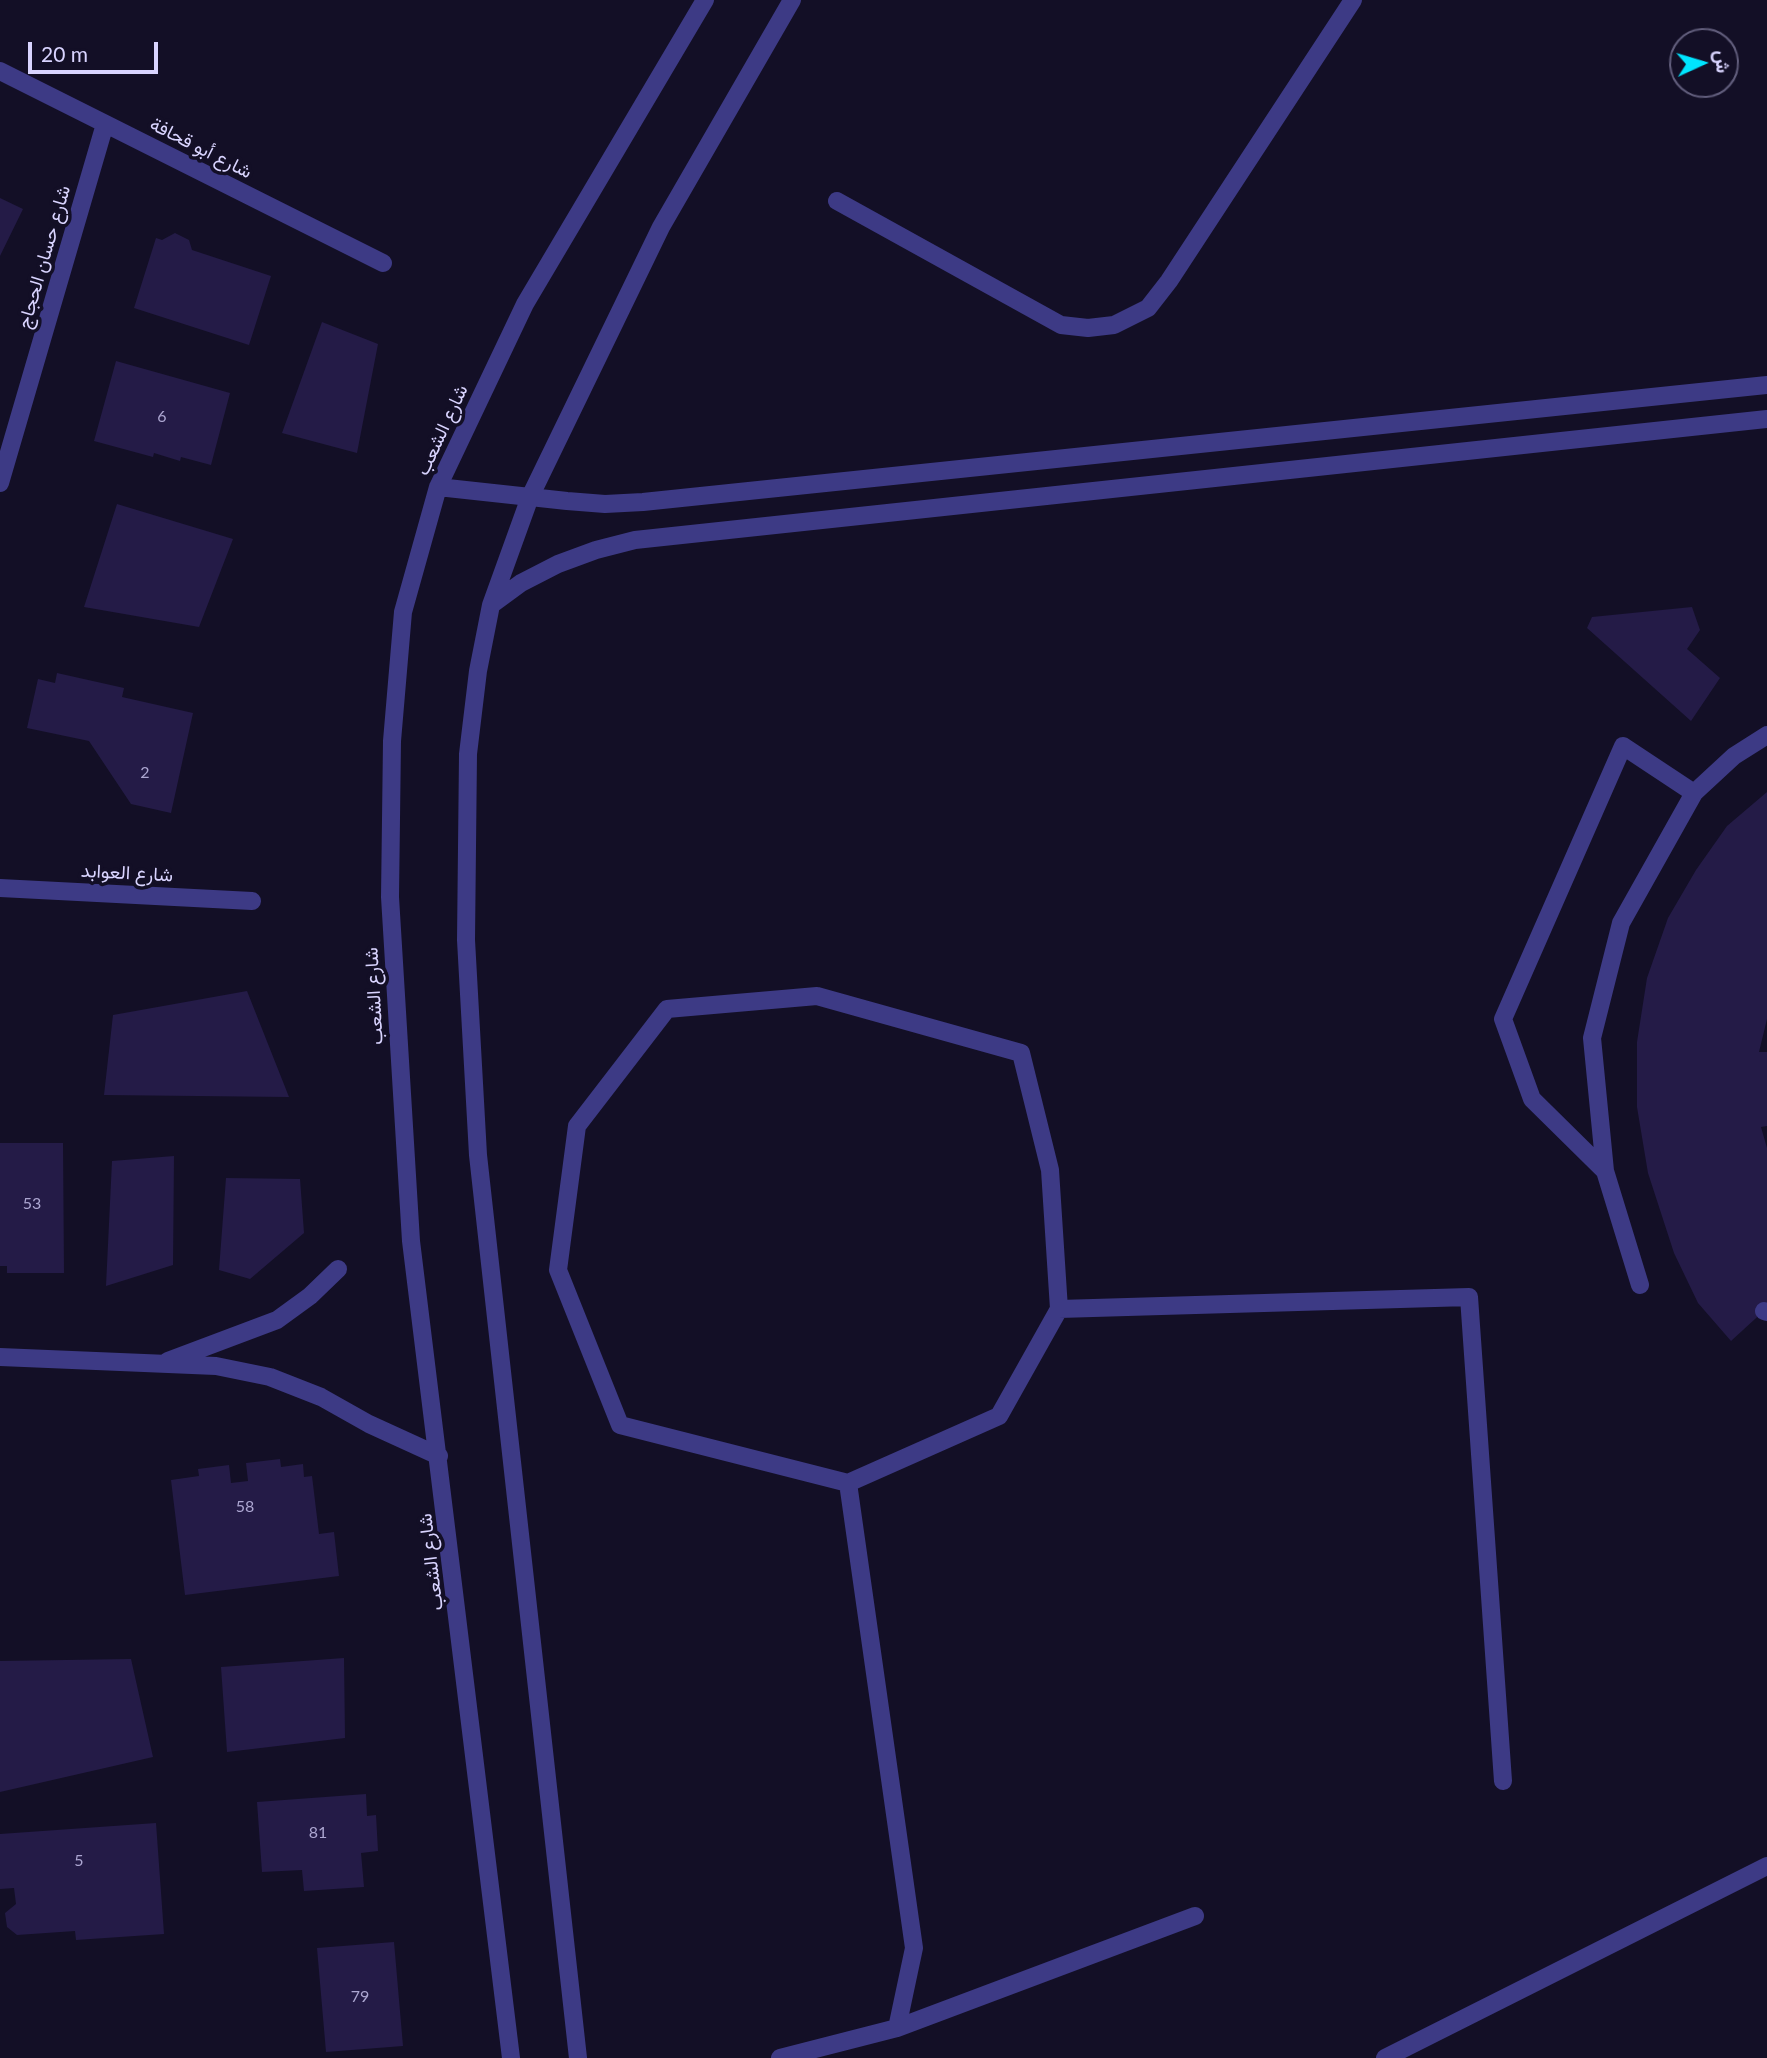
<!DOCTYPE html>
<meta charset="utf-8">
<style>
body{margin:0}
#map{position:relative;width:1767px;height:2058px;overflow:hidden;background:#130f26;font-family:Lato,Vazirmatn,sans-serif}
canvas{display:block}
.north{position:absolute;left:1669px;top:28px;width:70px;height:70px;box-sizing:border-box;background:#130f26;border:2px solid #625e7d;border-radius:50%;rotate:86deg;font-size:19px;font-weight:700;line-height:28px;text-align:center;color:#d9d4ff}
.north::after{content:'';display:block;margin:auto;width:24px;height:32px;background:#00e5ff;clip-path:polygon(50% 0,100% 100%,50% 72%,0 100%)}
.scale{position:absolute;left:28px;top:42px;width:130px;height:32px;box-sizing:border-box;border:4px solid #d9d4ff;border-top:0;padding-left:9px;font-size:21px;line-height:24px;white-space:nowrap;color:#d9d4ff;-webkit-text-stroke:5px #130f26;paint-order:stroke}
</style>
<div id="map">
<canvas width="1767" height="2058"></canvas>
<div class="north">ش</div>
<div class="scale">20 m</div>
</div>
<script>
const g = document.querySelector('canvas').getContext('2d');
g.lineJoin = 'round';
function fillPath(path, color) { g.fillStyle = color; g.fill(path, 'evenodd'); }
const toPath = rows => new Path2D(rows.map(r => 'M' + r).join(''));
function trace(path, color, width, dash) { g.strokeStyle = color; g.lineWidth = width; g.lineCap = dash ? 'butt' : 'round'; g.setLineDash(dash || []); g.stroke(path); }
function label(font, color, halo, rows, align = 'center') {
  g.font = font + ' Lato,Vazirmatn,sans-serif'; g.lineWidth = 7; g.setLineDash([]); g.textBaseline = 'middle'; g.strokeStyle = halo; g.fillStyle = color; for (const [text, x, y, turn = 0] of rows) {
    g.save(); g.translate(x, y); g.rotate((+turn || 0) * Math.PI / 180); g.textAlign = isNaN(turn) ? turn : align; if (halo) g.strokeText(text, 0, 0); g.fillText(text, 0, 0); g.restore();
  }
}
fillPath(toPath([
 [0,198,23,209,0,256],
 [175,233,189,240,192,250,271,276,249,345,134,308,156,238,162,240],
 [322,322,378,344,357,453,282,433],
 [116,361,230,393,211,465,181,457,180,461,154,453,153,457,94,441],
 [117,504,233,539,199,627,84,607],
 [1692,607,1700,630,1687,649,1720,678,1691,721,1587,628,1592,617],
 [57,673,124,688,122,697,193,713,171,813,131,804,89,741,27,728,38,679,55,683],
 [1767,792,1767,1019,1759,1052,1767,1052,1767,1126,1761,1127,1767,1148,1767,1308,1731,1341,1698,1303,1674,1253,1648,1173,1637,1107,1637,1042,1647,978,1668,918,1696,870,1727,826],
 [247,991,289,1097,104,1095,113,1015],
 [0,1143,63,1143,64,1273,7,1273,7,1266,0,1266],
 [174,1156,173,1265,106,1286,112,1161],
 [226,1178,300,1179,304,1233,250,1279,219,1270],
 [280,1459,281,1467,303,1464,304,1477,312,1476,319,1534,334,1532,339,1576,185,1595,171,1480,199,1476,198,1469,229,1465,231,1483,248,1481,246,1463],
 [344,1658,345,1738,227,1752,221,1667],
 [131,1659,153,1757,0,1792,0,1661],
 [366,1794,367,1816,376,1815,378,1851,361,1853,364,1887,304,1891,302,1870,262,1872,257,1802],
 [156,1823,164,1934,76,1940,75,1931,17,1935,7,1927,5,1913,16,1904,14,1888,0,1889,0,1834],
 [394,1942,403,2046,326,2052,317,1948]
]), '#241b47');
trace(toPath([
 [0,71,383,263],
 [837,201,1061,325,1088,328,1114,325,1148,308,1169,281,1353,0],
 [0,483,105,124],
 [438,487,567,501,605,504,643,502,1767,385],
 [491,605,521,583,558,564,596,550,635,540,1767,419],
 [0,888,252,901],
 [817,996,1021,1053,1050,1170,1059,1309,999,1416,848,1483,620,1425,558,1270,577,1126,667,1009,817,996],
 [1605,1171,1532,1099,1503,1019,1623,746,1694,793],
 [1640,1285,1605,1171,1592,1038,1621,923,1694,793,1734,756,1767,735],
 [1059,1309,1469,1297,1503,1781],
 [1764,1311,1767,1312],
 [0,1357,216,1366,270,1377,321,1397,369,1424,439,1456],
 [168,1361,277,1320,310,1296,338,1269],
 [897,2028,1195,1916],
 [511,2058,411,1241,390,897,392,741,403,612,438,487,525,304,705,0],
 [578,2058,478,1155,466,940,468,754,478,671,491,605,530,497,661,227,792,0],
 [780,2058,897,2028,914,1948,848,1483],
 [1385,2058,1767,1866]
]), '#3d3a85', 18);
label('16px', '#aca6d1', null, [
 ["6",162,417],
 ["2",145,773],
 ["53",32,1204],
 ["58",245,1507],
 ["81",318,1833],
 ["5",79,1861],
 ["79",360,1997]
]);
label('19px', '#d9d4ff', '#130f26', [
 ["شارع أبو قحافة",201,148,27],
 ["شارع حسان الحجاج",44,257,-74],
 ["شارع الشعب",442,430,-65],
 ["شارع العوابد",127,873,3],
 ["شارع الشعب",374,996,-93],
 ["شارع الشعب",431,1562,-97]
]);
</script>
